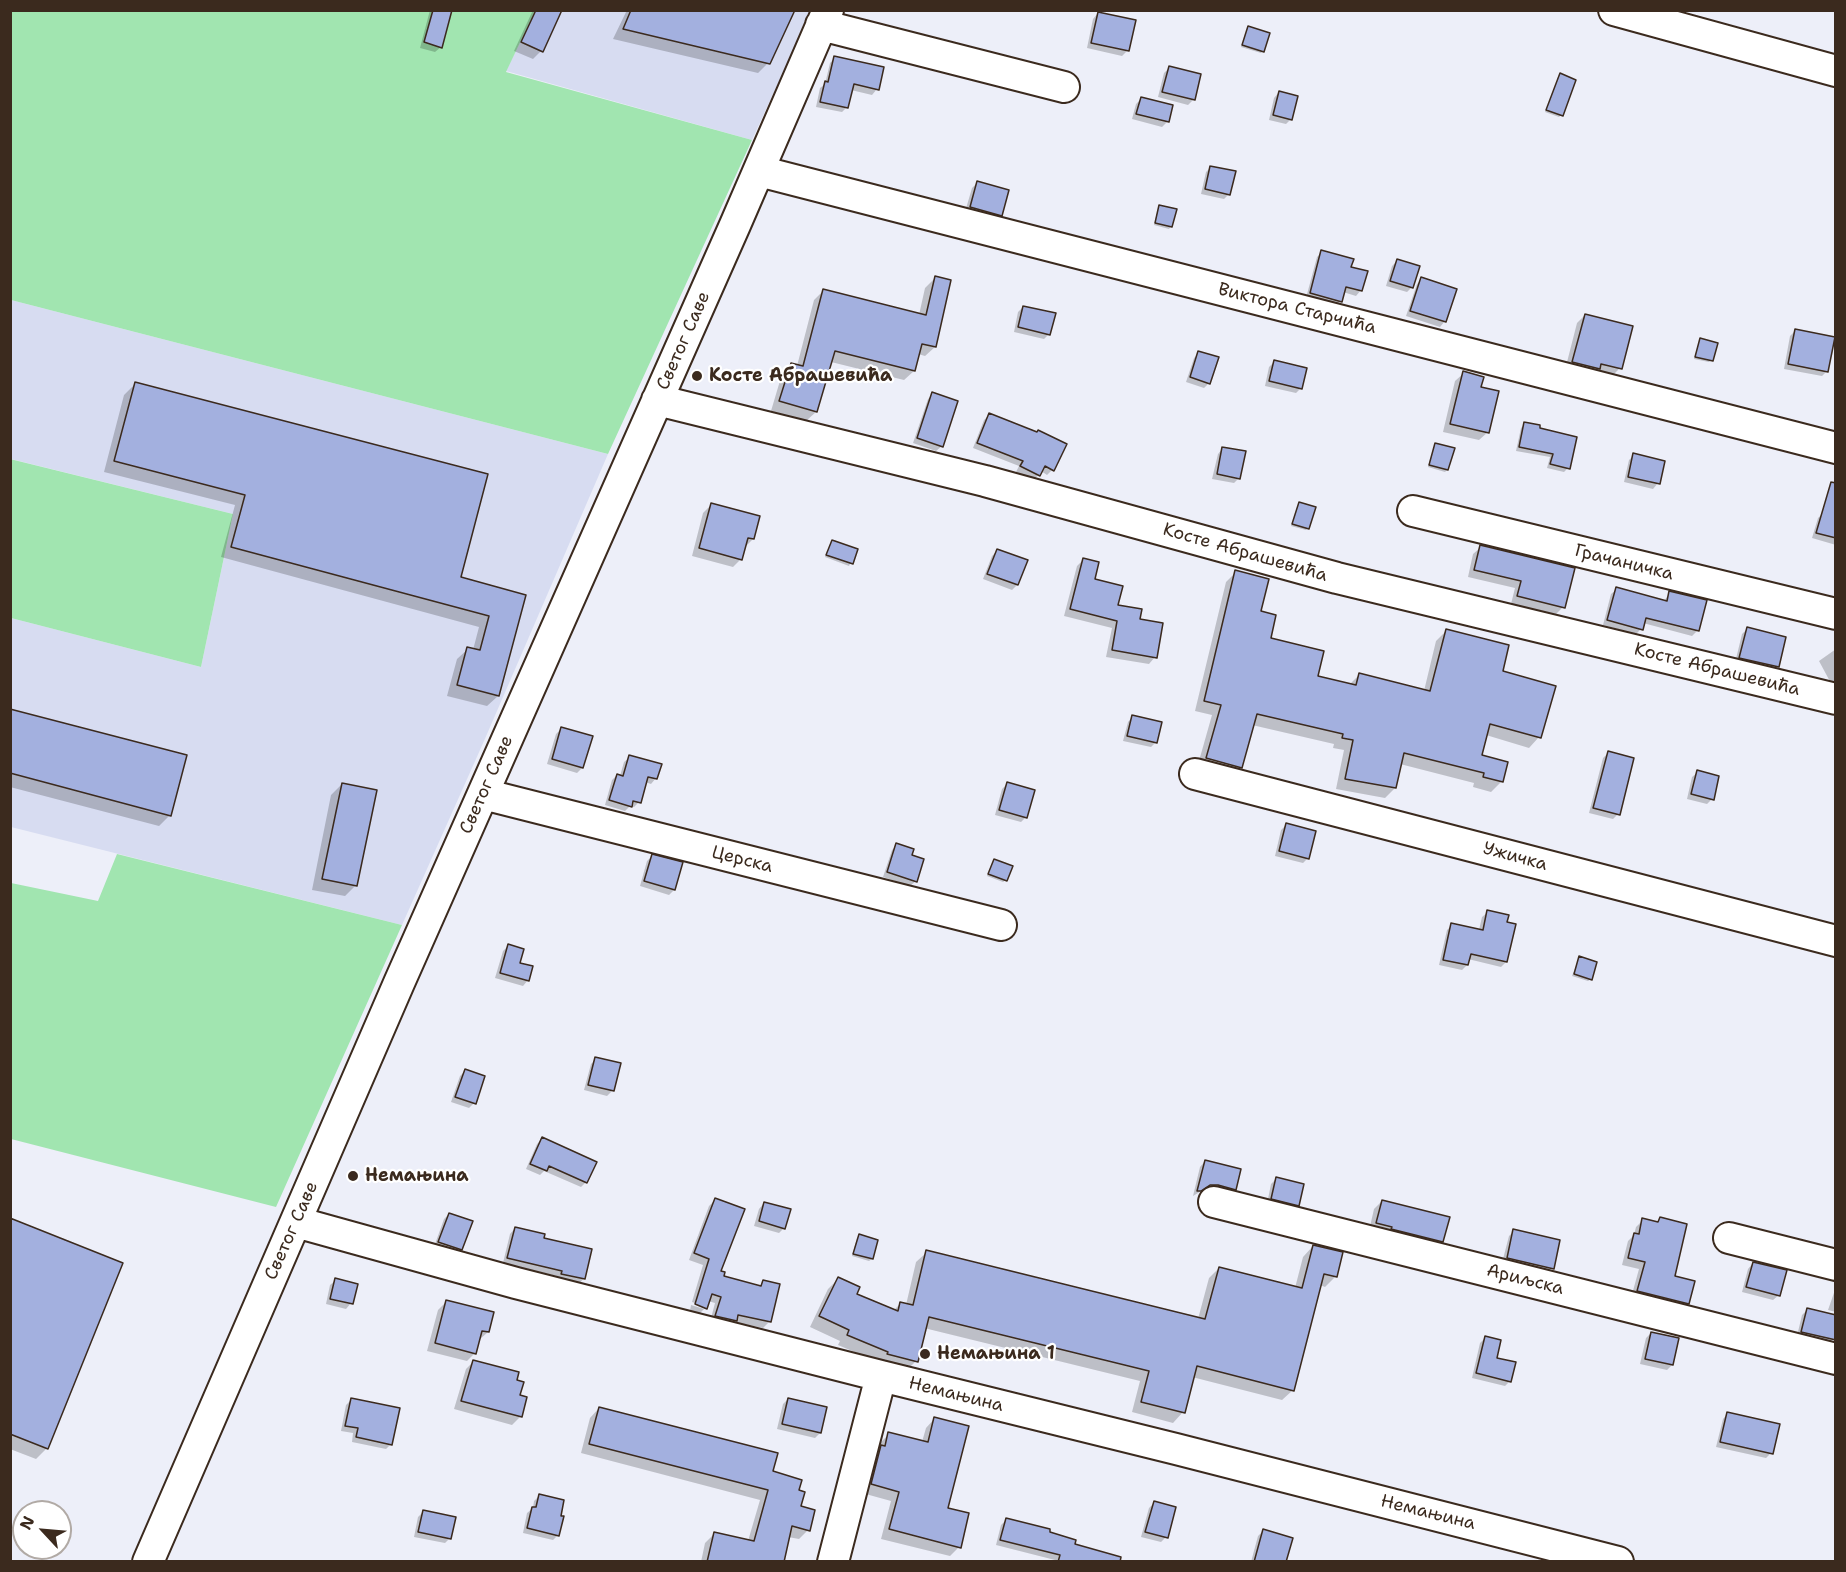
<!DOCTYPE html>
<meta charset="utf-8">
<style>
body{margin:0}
#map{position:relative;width:1846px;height:1572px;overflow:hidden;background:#edeff9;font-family:"Shantell Sans",sans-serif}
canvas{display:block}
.frame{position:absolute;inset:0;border:12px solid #3b2a1e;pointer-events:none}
.north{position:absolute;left:12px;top:1500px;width:60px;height:60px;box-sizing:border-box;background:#fff;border:2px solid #b1aaa5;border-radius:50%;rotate:296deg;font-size:16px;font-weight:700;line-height:24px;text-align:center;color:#3b2a1e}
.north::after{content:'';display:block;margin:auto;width:21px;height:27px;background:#3b2a1e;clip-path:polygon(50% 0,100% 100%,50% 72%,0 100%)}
</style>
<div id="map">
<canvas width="1846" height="1572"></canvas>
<div class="frame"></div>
<div class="north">N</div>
</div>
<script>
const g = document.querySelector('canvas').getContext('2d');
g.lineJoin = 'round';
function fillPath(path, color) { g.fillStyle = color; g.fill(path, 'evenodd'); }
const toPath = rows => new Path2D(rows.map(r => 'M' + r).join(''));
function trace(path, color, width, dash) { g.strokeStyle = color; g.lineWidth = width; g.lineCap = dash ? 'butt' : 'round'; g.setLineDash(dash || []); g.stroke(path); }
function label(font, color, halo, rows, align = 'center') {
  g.font = font + ' "Shantell Sans",sans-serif'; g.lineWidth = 4.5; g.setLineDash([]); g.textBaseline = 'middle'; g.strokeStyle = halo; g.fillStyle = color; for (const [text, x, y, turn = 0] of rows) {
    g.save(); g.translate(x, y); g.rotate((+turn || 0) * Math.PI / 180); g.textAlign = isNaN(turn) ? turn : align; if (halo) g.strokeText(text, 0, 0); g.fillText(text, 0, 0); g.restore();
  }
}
fillPath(toPath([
 [535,11,811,11,752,140,506,71],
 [11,300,608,454,484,741,402,925,11,827,11,618,201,667,233,514,11,459]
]), '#d7dcf1');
fillPath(toPath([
 [10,11,535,11,506,72,752,140,608,454,11,300],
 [10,459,233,514,201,667,11,618],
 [117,854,402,925,276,1207,11,1139,11,883,98,901]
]), '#a1e5b0');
fillPath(toPath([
 [430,10,451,10,441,47,435,52,420,48],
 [533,10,560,10,541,51,533,59,514,51],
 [627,10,794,11,768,63,758,73,613,39],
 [1098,13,1134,21,1127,51,1122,56,1087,48,1093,19],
 [1248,28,1263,51,1261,53,1241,47],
 [835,58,877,89,872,95,851,90,847,107,842,112,816,107,820,88,825,84,830,63],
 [1169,68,1200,75,1193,100,1188,105,1158,97,1164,73],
 [1560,75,1561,115,1559,117,1545,112],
 [1279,92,1291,119,1286,124,1269,120,1274,98],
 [1141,99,1171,106,1167,122,1162,127,1132,119,1136,104],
 [1211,167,1229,194,1224,199,1201,194,1206,172],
 [978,182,1000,215,995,220,965,212,972,188],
 [1160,206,1171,226,1169,229,1154,225,1158,209],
 [1322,252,1349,268,1361,290,1356,296,1343,292,1341,301,1335,306,1306,298,1317,257],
 [1397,261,1412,287,1407,292,1386,286,1392,266],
 [935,278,950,282,935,347,925,356,918,354,914,371,904,380,831,362,816,412,806,421,771,411,782,374,791,365,797,366,814,300,823,291,919,315,925,288],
 [1422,279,1445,321,1440,327,1406,316,1417,284],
 [1023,307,1049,334,1044,339,1014,332,1018,312],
 [1585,315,1620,368,1612,376,1565,370,1577,323],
 [1795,331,1827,371,1822,376,1784,369,1790,336],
 [1701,340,1712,360,1709,362,1694,359,1699,342],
 [1199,353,1209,383,1204,388,1186,382,1194,358],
 [1274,362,1301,388,1296,393,1265,386,1269,367],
 [1464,373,1480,388,1488,432,1479,440,1443,432,1455,381],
 [135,384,459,578,524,596,498,696,487,706,447,696,457,659,468,649,473,650,479,627,221,557,235,505,104,472,124,395],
 [933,394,942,446,936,451,913,443,928,399],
 [989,415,1052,470,1047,475,1041,471,1034,480,1016,472,1019,466,973,448,984,420],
 [1525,424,1568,468,1564,472,1547,468,1550,457,1516,451,1521,428],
 [1436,444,1447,470,1445,472,1428,467,1434,446],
 [1223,448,1239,478,1234,483,1212,479,1218,454],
 [1634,455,1658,483,1653,489,1624,482,1629,460],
 [1300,504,1308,528,1306,530,1291,526],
 [711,505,753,539,744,548,741,559,733,567,692,556,703,513],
 [1823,513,1836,516,1836,545,1812,538,1818,518],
 [832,542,856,550,849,566,825,557],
 [1481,547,1563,607,1556,614,1511,604,1515,588,1468,577,1473,554],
 [997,551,1017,585,1012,590,983,579,992,556],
 [1083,560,1093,580,1116,606,1138,620,1155,657,1149,664,1106,657,1112,628,1064,616,1077,566],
 [1236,572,1259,613,1269,639,1316,677,1349,685,1359,675,1424,691,1436,641,1446,631,1501,672,1539,737,1529,748,1486,735,1480,756,1502,781,1491,792,1473,787,1474,783,1400,764,1395,788,1385,798,1336,789,1344,750,1333,748,1334,744,1252,725,1241,767,1230,777,1197,768,1212,715,1195,711,1226,582],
 [1617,589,1664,601,1670,593,1705,601,1697,631,1692,636,1643,623,1641,629,1636,634,1603,625,1611,594],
 [1747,629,1777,667,1772,672,1735,663,1742,634],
 [1836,649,1836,687,1833,687,1819,661],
 [10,710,170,815,159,826,10,787],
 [1133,716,1156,742,1151,747,1123,741,1128,722],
 [561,729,582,768,577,773,547,764,556,734],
 [1608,753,1618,814,1613,819,1589,813,1603,758],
 [630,757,656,778,651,784,645,782,639,802,634,807,630,806,625,811,605,805,612,780,617,775,620,776,624,762],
 [1698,772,1712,799,1707,804,1687,799,1692,777],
 [342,784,356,885,345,896,312,890,331,795],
 [1007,784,1026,817,1021,822,995,815,1002,789],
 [1286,825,1308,858,1303,863,1275,856,1281,830],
 [897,845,910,856,916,881,910,886,883,877,892,850],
 [652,856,674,890,669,895,640,886,647,861],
 [994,861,1006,880,1003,882,987,876],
 [1488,912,1506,962,1501,967,1468,959,1467,965,1462,970,1439,965,1447,930,1452,925,1479,930,1482,917],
 [508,946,528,980,523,986,495,978,503,951],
 [1579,958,1591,979,1588,981,1572,976],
 [596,1059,612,1091,607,1096,584,1090,591,1064],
 [465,1071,474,1103,469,1108,451,1102,460,1076],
 [542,1139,586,1182,581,1187,544,1171,540,1175,526,1169,537,1144],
 [1205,1161,1234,1189,1229,1194,1212,1190,1203,1190,1193,1196,1200,1167],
 [1277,1178,1297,1205,1292,1210,1267,1204,1271,1184],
 [716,1199,719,1272,722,1277,759,1287,763,1282,770,1321,763,1328,734,1322,729,1327,710,1322,715,1303,708,1301,704,1309,704,1306,692,1302,703,1265,689,1260,709,1206],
 [1382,1201,1442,1241,1434,1249,1369,1231,1374,1209],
 [764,1203,784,1228,779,1233,754,1226,759,1209],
 [449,1214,461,1249,456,1255,434,1247,444,1219],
 [1660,1219,1673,1277,1688,1303,1681,1310,1631,1298,1639,1269,1622,1265,1628,1241,1634,1235,1636,1227,1643,1220,1655,1223],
 [10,1220,47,1448,36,1459,10,1449],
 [515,1228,543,1239,584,1278,579,1284,557,1279,557,1276,503,1263,510,1234],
 [1514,1231,1552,1268,1547,1273,1502,1263,1509,1236],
 [859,1236,872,1259,869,1261,852,1256,857,1238],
 [1313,1246,1341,1253,1335,1277,1325,1287,1320,1285,1293,1390,1282,1400,1192,1377,1183,1412,1173,1423,1132,1412,1140,1381,924,1328,916,1361,906,1371,878,1362,838,1345,840,1341,810,1327,828,1289,838,1279,855,1295,893,1311,900,1304,906,1305,916,1262,927,1252,1198,1319,1209,1278,1219,1268,1295,1288,1303,1257],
 [1753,1263,1779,1295,1773,1300,1742,1292,1748,1269],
 [336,1280,351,1303,346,1309,326,1304,330,1285],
 [1836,1287,1836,1312,1828,1310],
 [446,1302,488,1332,479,1340,475,1353,467,1361,427,1351,438,1310],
 [691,1305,704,1309,699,1314,690,1311],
 [1807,1310,1833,1339,1828,1344,1797,1336,1802,1315],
 [1651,1333,1677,1339,1672,1365,1667,1370,1640,1364,1646,1338],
 [1485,1338,1495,1359,1510,1381,1505,1386,1472,1378,1480,1343],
 [474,1361,515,1381,518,1396,526,1398,520,1417,512,1425,454,1409,466,1369],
 [788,1399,820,1433,815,1438,777,1429,783,1404],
 [351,1400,391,1444,386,1449,352,1442,353,1433,341,1431,346,1405],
 [599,1408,771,1472,799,1507,808,1530,799,1539,788,1537,783,1562,701,1562,705,1543,714,1534,748,1541,760,1500,581,1453,590,1418],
 [1728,1413,1771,1453,1766,1458,1716,1447,1723,1419],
 [935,1418,946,1510,959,1547,950,1556,881,1539,891,1501,862,1493,872,1456,878,1450,880,1443,889,1434,922,1442,926,1428],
 [539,1496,558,1535,553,1540,523,1533,527,1513,533,1508,534,1501],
 [1154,1503,1166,1537,1161,1542,1141,1537,1149,1508],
 [423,1512,450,1538,445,1543,414,1537,418,1517],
 [1006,1520,1048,1533,1073,1545,1121,1559,1120,1562,1055,1562,1055,1560,996,1545,1001,1525],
 [1263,1531,1284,1562,1251,1562,1258,1536]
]), '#0003');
const building = toPath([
 [433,10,452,10,442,48,424,42,433,10],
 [536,10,562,10,543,52,521,42,536,10],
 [631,10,795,10,770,64,623,29,631,10],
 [1098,12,1136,20,1129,51,1091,43,1098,12],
 [1248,26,1270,33,1264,52,1242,45,1248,26],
 [834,56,884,67,879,90,854,84,848,108,820,102,825,81,828,82,834,56],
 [1169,66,1201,74,1195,100,1162,92,1169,66],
 [1560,73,1576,80,1563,116,1546,110,1560,73],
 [1279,91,1298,96,1292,120,1273,115,1279,91],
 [1141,97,1173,105,1169,122,1136,114,1141,97],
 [1210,166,1236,171,1230,195,1205,189,1210,166],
 [977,181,1009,190,1002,216,970,207,977,181],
 [1159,205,1177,209,1172,227,1155,223,1159,205],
 [1321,250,1354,259,1351,267,1368,271,1362,291,1346,287,1342,302,1310,293,1321,250],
 [1397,259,1420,266,1413,288,1390,281,1397,259],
 [935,276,951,280,936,347,922,344,915,371,835,351,817,412,779,401,791,363,803,366,823,289,926,315,935,276],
 [1421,277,1457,289,1446,322,1410,311,1421,277],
 [1023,306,1056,313,1050,335,1018,327,1023,306],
 [1585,314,1633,326,1622,369,1601,364,1600,369,1572,362,1585,314],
 [1795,329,1835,337,1828,372,1788,364,1795,329],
 [1700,338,1718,343,1713,361,1695,357,1700,338],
 [1198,351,1219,357,1210,384,1190,377,1198,351],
 [1274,360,1307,368,1302,389,1269,381,1274,360],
 [1463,371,1484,377,1481,387,1499,391,1489,433,1450,424,1463,371],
 [135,382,488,474,461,577,526,595,499,696,457,685,467,647,480,650,489,616,231,547,245,495,114,461,135,382],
 [932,392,958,401,943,447,917,438,932,392],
 [989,413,1037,432,1038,430,1067,444,1054,471,1045,466,1040,476,1020,466,1023,461,977,443,989,413],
 [1524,422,1540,425,1540,428,1577,437,1570,469,1550,464,1553,454,1519,447,1524,422],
 [1435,443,1455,448,1448,470,1429,465,1435,443],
 [1222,447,1246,451,1240,479,1217,474,1222,447],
 [1633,453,1665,461,1660,484,1628,477,1633,453],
 [1831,482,1836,483,1836,538,1816,533,1831,482],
 [1299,502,1316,507,1309,529,1292,524,1299,502],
 [711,503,760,516,754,539,748,538,742,560,699,548,711,503],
 [832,540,858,549,853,564,826,555,832,540],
 [1480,545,1575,568,1565,608,1517,596,1521,581,1474,570,1480,545],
 [997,549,1028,560,1018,585,987,574,997,549],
 [1083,558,1099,562,1095,579,1123,586,1118,605,1142,609,1140,619,1163,623,1157,658,1112,650,1117,621,1070,609,1083,558],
 [1235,570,1269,579,1261,611,1276,615,1271,638,1324,651,1318,676,1356,685,1359,673,1430,691,1446,629,1509,645,1503,671,1556,686,1541,738,1490,724,1482,755,1508,762,1503,782,1483,777,1484,773,1404,753,1396,788,1345,779,1353,740,1342,738,1343,734,1257,714,1242,768,1206,758,1221,705,1204,701,1235,570],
 [1616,587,1667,601,1669,591,1707,600,1699,631,1646,618,1643,630,1607,620,1616,587],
 [1747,627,1786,637,1779,667,1739,658,1747,627],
 [10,709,187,755,171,816,10,773,10,709],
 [1132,715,1162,722,1157,743,1127,736,1132,715],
 [561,727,593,736,583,768,552,759,561,727],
 [1608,751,1634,758,1620,815,1593,808,1608,751],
 [629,755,662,764,657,779,648,777,641,803,633,801,632,807,609,800,617,774,623,776,629,755],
 [1697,770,1719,776,1714,800,1691,794,1697,770],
 [1007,782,1035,790,1027,818,999,810,1007,782],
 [342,783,377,790,357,886,322,879,342,783],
 [1286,823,1316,831,1309,859,1279,851,1286,823],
 [896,843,914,849,912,855,924,859,917,882,887,872,896,843],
 [652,854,683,862,675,890,644,881,652,854],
 [994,859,1013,866,1007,881,988,874,994,859],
 [1487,910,1509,915,1507,922,1516,924,1507,962,1471,954,1468,965,1443,960,1451,923,1483,930,1487,910],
 [508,944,524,949,520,963,533,966,529,981,500,973,508,944],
 [1579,956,1597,962,1592,980,1574,974,1579,956],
 [595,1057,621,1063,614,1091,588,1085,595,1057],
 [465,1069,485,1076,476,1104,455,1097,465,1069],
 [542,1137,597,1162,587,1183,549,1166,547,1171,530,1164,542,1137],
 [1205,1160,1241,1169,1236,1190,1218,1185,1210,1185,1201,1191,1197,1191,1205,1160],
 [1276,1177,1304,1184,1299,1206,1271,1199,1276,1177],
 [715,1198,745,1209,721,1271,725,1272,724,1276,761,1286,763,1280,780,1284,771,1322,738,1315,737,1321,715,1316,721,1297,712,1294,707,1309,695,1304,709,1259,694,1253,715,1198],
 [1382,1200,1450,1217,1443,1242,1391,1229,1392,1227,1376,1223,1382,1200],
 [764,1202,791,1209,785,1229,759,1221,764,1202],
 [449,1213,473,1221,462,1250,438,1242,449,1213],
 [1660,1217,1687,1224,1675,1276,1695,1281,1689,1304,1637,1291,1645,1262,1628,1258,1634,1233,1639,1234,1642,1218,1658,1222,1660,1217],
 [10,1218,123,1263,48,1449,10,1434,10,1218],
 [515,1227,545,1234,544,1238,592,1249,585,1279,561,1274,562,1271,507,1258,515,1227],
 [1513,1229,1560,1240,1554,1269,1507,1258,1513,1229],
 [859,1234,878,1240,873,1259,853,1254,859,1234],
 [1313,1245,1343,1252,1337,1277,1324,1274,1294,1391,1197,1366,1185,1413,1141,1402,1149,1371,929,1317,918,1362,887,1354,888,1352,847,1335,849,1330,819,1316,838,1277,860,1287,857,1294,898,1311,900,1302,913,1305,926,1250,1205,1319,1219,1267,1302,1288,1313,1245],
 [1753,1262,1787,1270,1780,1296,1746,1287,1753,1262],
 [335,1278,358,1284,353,1304,330,1299,335,1278],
 [446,1300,494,1312,489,1332,482,1331,476,1354,435,1343,446,1300],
 [1807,1308,1836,1315,1836,1340,1801,1332,1807,1308],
 [1651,1332,1679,1338,1673,1365,1645,1359,1651,1332],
 [1485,1336,1501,1340,1497,1358,1516,1362,1511,1382,1476,1373,1485,1336],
 [473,1360,519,1372,517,1380,524,1382,520,1395,527,1397,522,1417,461,1401,473,1360],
 [351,1398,400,1408,392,1445,356,1437,358,1428,345,1426,351,1398],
 [788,1398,827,1407,821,1433,782,1424,788,1398],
 [599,1407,778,1453,773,1471,802,1480,799,1490,805,1492,801,1506,815,1510,810,1531,792,1526,784,1562,707,1562,714,1532,754,1541,768,1490,589,1444,599,1407],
 [1727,1412,1780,1424,1773,1454,1720,1442,1727,1412],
 [934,1417,969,1426,948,1508,969,1513,961,1548,889,1529,899,1492,871,1484,881,1445,885,1446,888,1432,928,1442,934,1417],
 [539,1494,564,1500,561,1516,564,1516,559,1536,527,1528,532,1507,536,1507,539,1494],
 [1154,1501,1176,1507,1168,1538,1145,1532,1154,1501],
 [423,1510,456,1517,451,1539,418,1532,423,1510],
 [1006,1518,1050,1529,1050,1532,1076,1540,1075,1544,1121,1557,1120,1562,1058,1562,1060,1555,1000,1540,1006,1518],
 [1263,1529,1293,1538,1286,1562,1254,1562,1263,1529]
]);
fillPath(building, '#a3b0df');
trace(building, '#3b2a1e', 1.5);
const minor = toPath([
 [1614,10,1836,71],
 [821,25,1064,87],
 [759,171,1836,448],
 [657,400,985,481,1337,578,1836,699],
 [1413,511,1836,614],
 [1195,774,1836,941],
 [483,794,1001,925],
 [1214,1202,1836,1359],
 [296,1222,516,1283,881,1376,1176,1449,1618,1562],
 [1729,1238,1836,1265],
 [148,1562,399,983,735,225,828,10],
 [833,1562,881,1376]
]);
trace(minor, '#3b2a1e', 34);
trace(minor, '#fff', 30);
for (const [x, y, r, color] of [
 [697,376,6,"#3b2a1e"],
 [353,1176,6,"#3b2a1e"],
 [925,1354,6,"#3b2a1e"]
]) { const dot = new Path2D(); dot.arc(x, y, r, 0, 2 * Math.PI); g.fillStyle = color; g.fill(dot); trace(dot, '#fff', 2); }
label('18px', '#3b2a1e', '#fff', [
 ["Виктора Старчића",1297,309,14],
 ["Светог Саве",684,341,-66],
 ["Косте Абрашевића",1245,553,16],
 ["Грачаничка",1624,563,14],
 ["Косте Абрашевића",1717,670,14],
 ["Светог Саве",487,785,-66],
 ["Ужичка",1515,857,15],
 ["Церска",742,860,14],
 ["Светог Саве",292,1231,-66],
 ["Ариљска",1525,1280,14],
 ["Немањина",956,1395,14],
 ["Немањина",1428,1513,14]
]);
label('bold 18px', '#3b2a1e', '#fff', [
 ["Косте Абрашевића",709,376],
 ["Немањина",365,1176],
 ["Немањина 1",937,1354]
], 'left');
</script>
